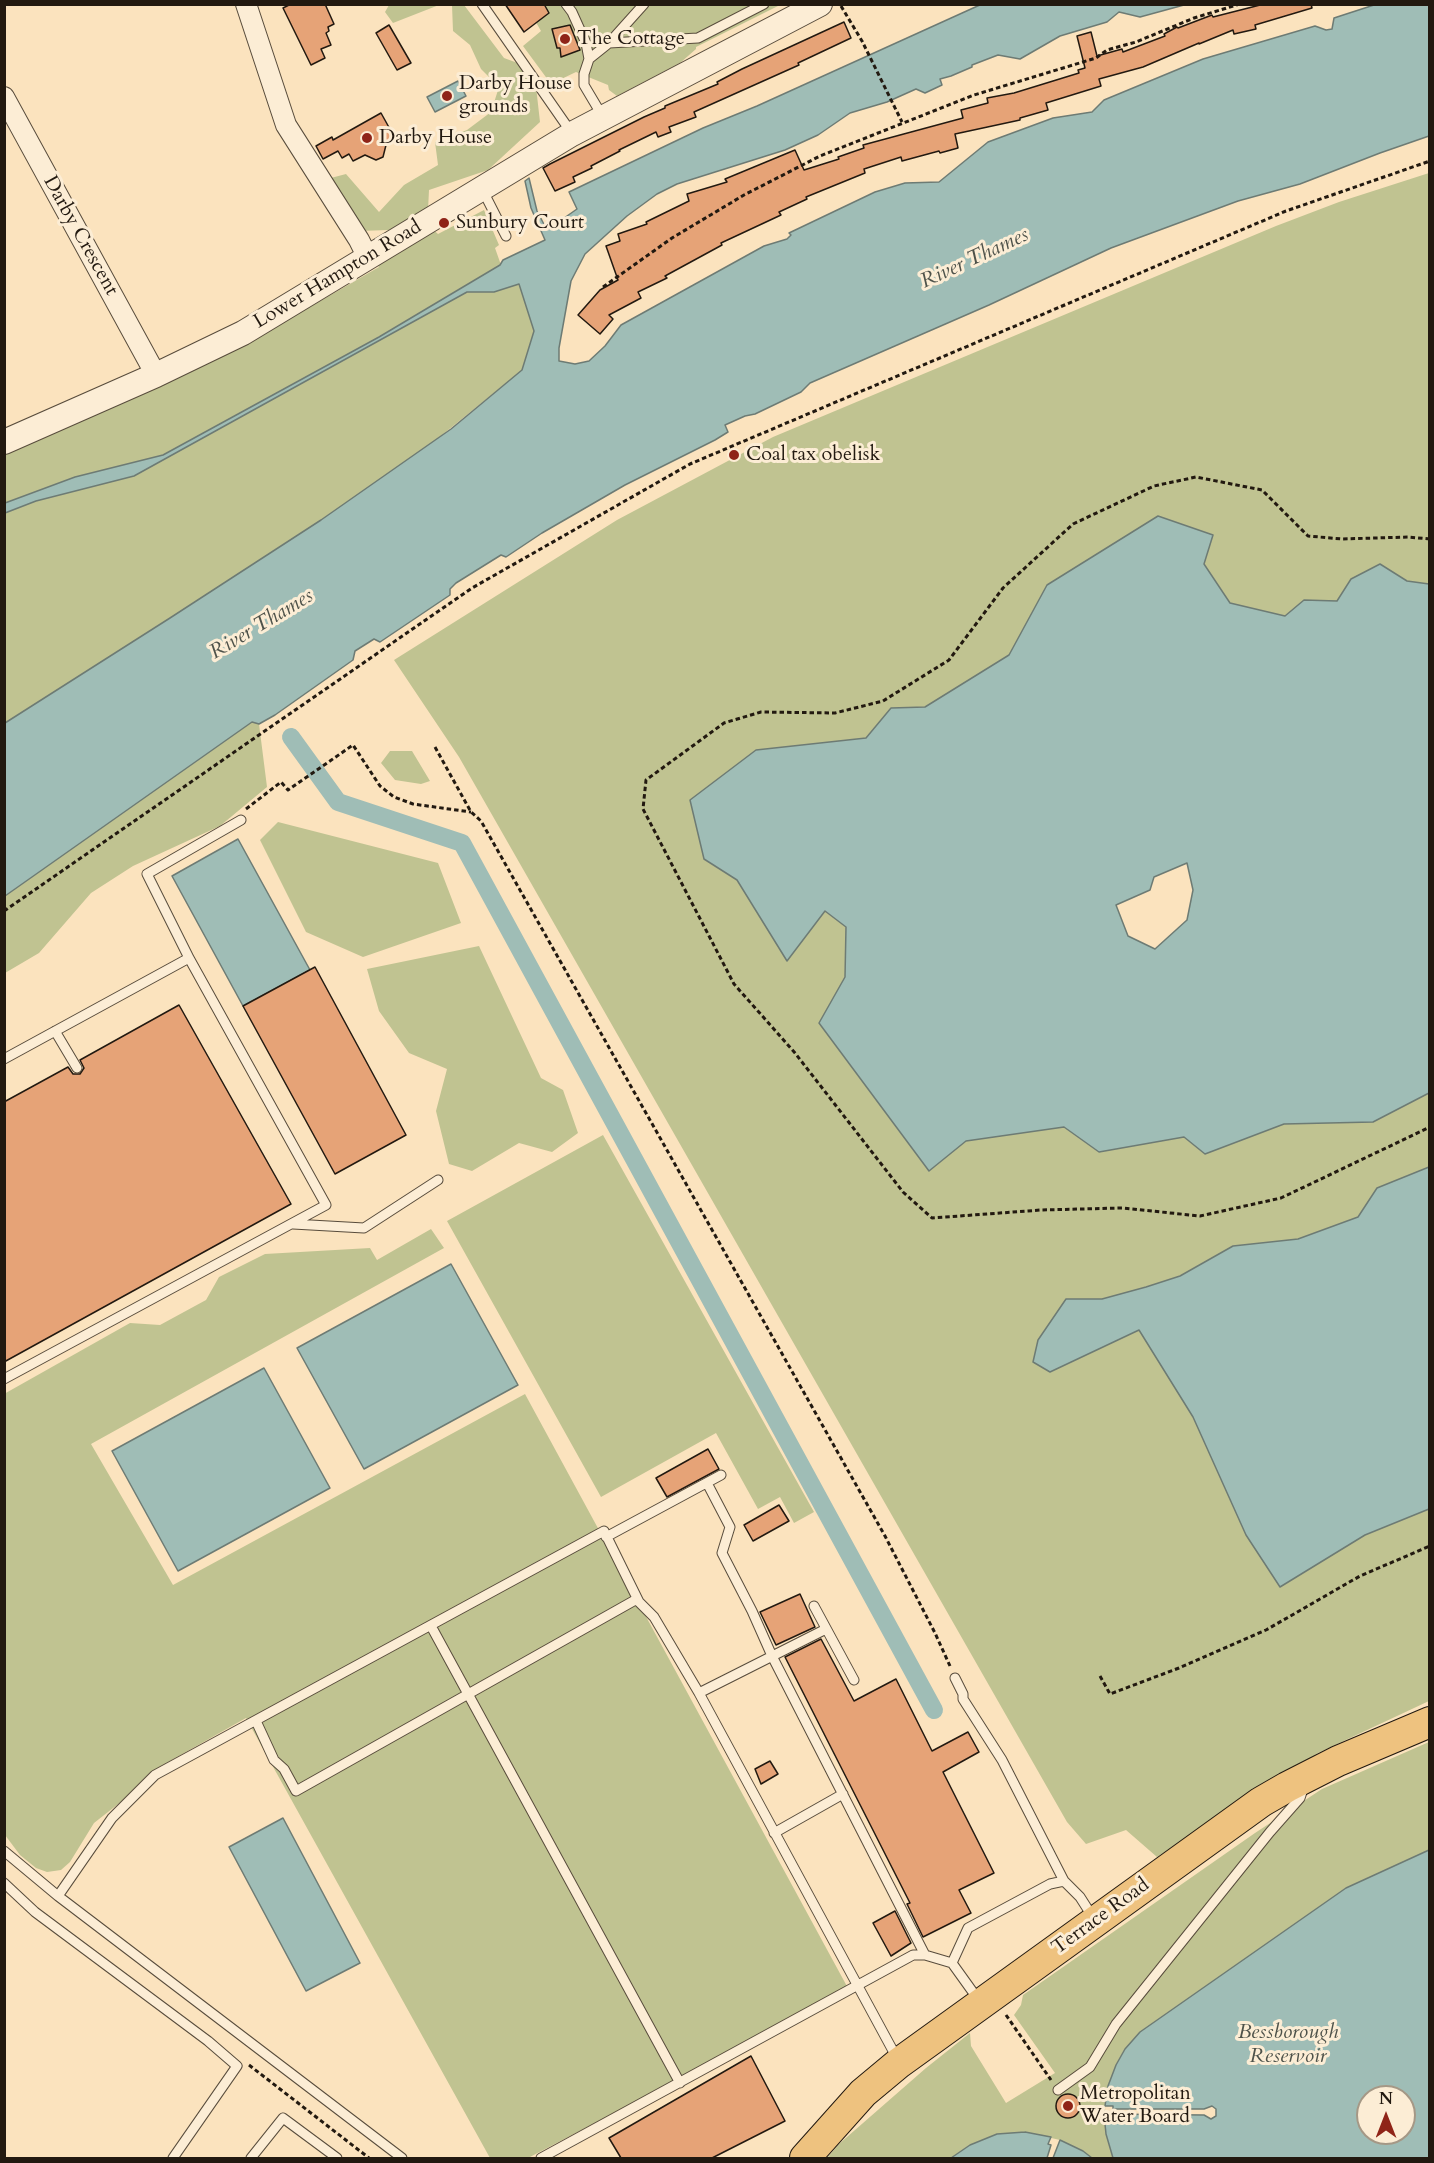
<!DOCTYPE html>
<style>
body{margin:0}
#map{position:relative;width:1434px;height:2163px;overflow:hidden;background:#fbe3be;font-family:Cardo,serif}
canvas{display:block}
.frame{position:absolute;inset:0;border:6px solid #221910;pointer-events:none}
.north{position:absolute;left:1356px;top:2085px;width:60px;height:60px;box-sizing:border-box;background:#fcedd5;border:2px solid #a59886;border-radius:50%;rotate:0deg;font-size:16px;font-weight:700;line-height:24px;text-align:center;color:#221910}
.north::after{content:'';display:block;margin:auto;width:21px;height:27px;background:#8f2418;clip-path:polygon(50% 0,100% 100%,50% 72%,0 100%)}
</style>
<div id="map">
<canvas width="1434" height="2163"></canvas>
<div class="frame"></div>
<div class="north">N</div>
</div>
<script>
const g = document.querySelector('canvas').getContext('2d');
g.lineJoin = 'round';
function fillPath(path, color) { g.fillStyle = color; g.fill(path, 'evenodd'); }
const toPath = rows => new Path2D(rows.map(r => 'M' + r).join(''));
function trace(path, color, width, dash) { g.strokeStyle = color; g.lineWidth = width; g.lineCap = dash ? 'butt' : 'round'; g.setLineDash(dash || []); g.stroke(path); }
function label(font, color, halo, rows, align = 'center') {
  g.font = font + ' Cardo,serif'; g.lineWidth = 6; g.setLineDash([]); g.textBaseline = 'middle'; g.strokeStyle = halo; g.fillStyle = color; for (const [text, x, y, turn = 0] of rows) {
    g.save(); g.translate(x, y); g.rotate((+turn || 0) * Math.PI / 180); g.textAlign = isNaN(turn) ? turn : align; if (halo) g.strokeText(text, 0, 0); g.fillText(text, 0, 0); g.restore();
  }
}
fillPath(toPath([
 [389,5,389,4,439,5,393,23,385,12],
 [452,5,464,5,504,58,534,69,540,122,488,170,429,190,428,210,389,230,359,231,327,179,346,174,379,212,404,185,438,165,435,142,467,130,491,112,499,87,481,69,470,45,453,31],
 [526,5,780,5,696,47,696,49,680,63,617,96,609,90,608,85,576,72,551,84,523,46,541,31],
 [1429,173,1429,584,1407,581,1380,565,1351,579,1337,601,1305,600,1285,616,1230,603,1204,564,1047,585,1009,655,925,707,891,708,866,738,756,750,704,859,737,880,787,960,825,911,846,927,845,977,819,1023,929,1171,966,1141,1064,1127,1099,1152,1184,1137,1205,1154,1284,1124,1373,1122,1429,1093,1429,1167,1377,1188,1358,1217,1298,1239,1233,1246,1365,1535,1429,1509,1429,1701,1318,1753,1157,1857,1126,1830,1086,1844,1067,1822,459,757,394,660,617,520,773,437,1276,226,1339,202],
 [484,210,499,245,495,248,501,265,553,277,537,386,505,384,333,523,285,543,5,728,4,454,99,413,103,404,116,406,246,344,379,267,374,259,429,226,438,234],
 [45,488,36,501,26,505,7,503],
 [252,722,259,724,267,787,220,826,133,866,91,893,39,953,5,973,4,896],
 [390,751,412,751,430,781,421,784,395,780,381,763],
 [278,822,438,863,461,923,363,957,306,932,260,840],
 [479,946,541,1078,563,1090,578,1133,552,1152,519,1143,472,1171,449,1164,436,1111,447,1069,409,1053,379,1011,367,969],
 [603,1135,814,1512,794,1523,780,1497,758,1509,716,1433,601,1497,447,1221],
 [431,1229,444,1248,91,1444,173,1585,525,1394,849,1990,528,2158,490,2158,246,1718,154,1770,122,1801,94,1823,70,1862,61,1870,47,1872,36,1868,20,1855,5,1835,4,1394,130,1323,160,1325,206,1300,219,1277,265,1254,370,1248,377,1260],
 [1429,1742,1429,1850,1346,1888,1125,2049,1116,2065,1108,2086,1105,2106,1106,2134,1113,2158,1092,2158,1083,2151,1060,2140,1025,2132,970,2145,951,2158,827,2158,839,2144,926,2068,970,2033,971,2046,1006,2103,1055,2073,1014,2015,1021,2005,1023,1995,1255,1833,1322,1789]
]), '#c0c391');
const water = toPath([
 [982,4,1184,5,1140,17,1119,12,1107,22,1060,36,1020,59,998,55,972,65,972,67,951,76,940,79,942,85,925,93,916,89,887,102,850,113,818,135,785,150,677,184,657,194,627,216,585,254,571,281,559,348,559,361,575,364,589,361,605,346,621,325,764,246,787,239,791,235,789,233,875,192,905,183,939,182,988,142,1053,118,1092,112,1104,100,1203,59,1315,26,1326,30,1332,29,1334,18,1374,5,1429,5,1429,136,1380,153,1300,184,1238,201,1111,248,989,305,810,383,801,392,755,414,745,416,725,425,728,432,715,440,625,485,542,533,506,557,501,555,456,583,450,589,450,595,380,642,374,639,355,651,353,660,275,715,259,724,252,722,5,896,5,723,170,618,321,520,451,429,522,370,534,331,519,284,494,292,467,292,134,476,36,501,5,513,5,503,75,477,163,455,379,337,500,265,503,260,545,240,531,208,525,181,529,178,537,211,547,230,577,209,569,192,703,128,757,106,982,4],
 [458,81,466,96,435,112,427,97,458,81],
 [1158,516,1213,535,1204,564,1230,603,1285,616,1304,600,1337,601,1351,579,1380,564,1407,581,1429,584,1429,1093,1373,1122,1284,1124,1205,1154,1184,1137,1099,1152,1064,1127,966,1141,929,1171,819,1023,845,977,846,927,825,911,787,961,737,880,704,859,690,800,756,750,866,738,891,708,925,707,1009,655,1047,585,1158,516],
 [1187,863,1193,890,1187,920,1155,949,1128,936,1116,905,1150,890,1154,877,1187,863],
 [238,839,310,970,243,1006,172,876,238,839],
 [1429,1167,1429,1509,1365,1535,1280,1587,1246,1535,1193,1417,1139,1330,1050,1372,1033,1362,1038,1340,1066,1299,1102,1299,1146,1287,1180,1276,1233,1246,1298,1239,1358,1217,1377,1188,1429,1167],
 [451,1264,518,1385,364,1469,297,1348,451,1264],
 [264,1368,330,1488,178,1571,112,1451,264,1368],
 [283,1818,360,1963,306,1991,229,1847,283,1818],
 [1429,1850,1429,2158,1113,2158,1106,2134,1104,2114,1204,2115,1211,2119,1216,2116,1216,2109,1212,2106,1204,2109,1113,2109,1113,2106,1105,2106,1108,2086,1116,2065,1125,2049,1140,2032,1346,1888,1429,1850],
 [1368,2097,1404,2097,1404,2133,1368,2133,1368,2097],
 [1025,2132,1051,2137,1048,2144,1051,2145,1047,2158,951,2158,970,2145,997,2134,1025,2132],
 [1060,2140,1083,2151,1092,2158,1053,2158,1060,2140]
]);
fillPath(water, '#9fbdb6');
trace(water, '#6d7b74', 1.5);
trace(toPath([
 [291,737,338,802,462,843,934,1710]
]), '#9fbdb6', 18);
const building = toPath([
 [291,4,325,4,334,24,328,27,329,31,326,33,331,45,321,49,325,58,311,65,283,8,291,4],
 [505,4,544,4,549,13,524,32,505,4],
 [1264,4,1311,4,1312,8,1255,25,1256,29,1234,34,1233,30,1199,44,1199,43,1143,67,1099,79,1101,86,1046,103,1048,110,1020,118,1020,120,955,134,958,148,940,153,939,151,902,161,901,157,864,169,865,173,806,197,807,199,779,212,781,215,721,243,722,245,665,276,667,278,638,292,641,298,609,315,613,319,600,334,578,315,600,290,618,280,606,246,620,241,618,234,647,224,646,222,689,201,687,194,727,182,725,179,795,150,804,170,839,159,838,157,864,148,863,145,963,118,961,110,988,103,987,98,1014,93,1079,73,1078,70,1085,68,1077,36,1091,32,1097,56,1122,49,1123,52,1165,36,1164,34,1177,27,1178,28,1212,15,1213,17,1264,4],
 [844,22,851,38,798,63,799,65,694,112,696,117,669,127,671,132,658,137,656,132,619,150,620,151,591,166,592,168,573,177,575,182,555,191,543,168,550,164,644,117,665,108,665,106,718,84,717,82,742,69,844,22],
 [389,25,411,63,397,70,376,33,389,25],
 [570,25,580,50,561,57,560,48,557,48,552,29,570,25],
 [381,113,396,140,386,145,383,157,376,160,365,155,353,161,349,154,342,158,338,151,323,159,316,146,332,137,333,140,381,113],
 [315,967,406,1135,335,1174,243,1006,315,967],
 [179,1005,291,1204,4,1362,4,1102,68,1067,73,1074,80,1074,84,1068,80,1060,179,1005],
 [708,1449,719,1469,667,1497,656,1478,708,1449],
 [779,1505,789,1521,753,1541,744,1525,779,1505],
 [800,1594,815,1627,776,1645,760,1612,800,1594],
 [821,1639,854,1701,896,1679,932,1751,968,1732,979,1752,943,1772,994,1873,959,1890,971,1913,923,1937,907,1904,910,1903,785,1657,821,1639],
 [770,1761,778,1774,761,1784,755,1769,770,1761],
 [895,1911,911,1943,891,1956,873,1923,895,1911],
 [751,2056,785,2121,712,2158,621,2158,609,2138,751,2056],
 '1056 2106a12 12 0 1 1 24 0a12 12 0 1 1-24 0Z'
]);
fillPath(building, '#e6a377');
trace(building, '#221910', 1.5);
const service = toPath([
 [482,4,571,132],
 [566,4,572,12,586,43,589,59],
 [609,43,698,38,764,4],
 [603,117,584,85,584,74,589,59,609,43,644,4],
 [482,189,506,236],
 [55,1031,77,1068],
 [4,1059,189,958],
 [293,1224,364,1228,438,1180],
 [4,1379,326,1205,189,958,147,874,241,820],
 [707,1483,730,1527,722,1553,752,1611,772,1656,925,1955],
 [606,1537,721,1475],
 [814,1606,854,1680],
 [431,1626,680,2083],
 [955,1678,963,1694,963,1699,1002,1760,1064,1881],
 [699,1693,826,1629],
 [256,1721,274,1760,284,1769,296,1791,637,1599],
 [774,1833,843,1794],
 [4,1851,58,1896,402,2158],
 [4,1883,35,1912,208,2041,237,2066,173,2158],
 [58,1896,112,1818,155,1775,604,1531,639,1602,654,1617,699,1693,898,2060],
 [980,2002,952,1963,968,1928,1050,1884,1064,1881,1080,1897,1094,1919],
 [1058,2090,1090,2067,1116,2024,1270,1832,1300,1798,1304,1786],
 [251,2158,283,2118,337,2158],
 [541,2158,913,1955,925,1955,952,1963]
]);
const minor = toPath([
 [246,4,286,125,359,240,368,258],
 [4,97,156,375]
]);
const tertiary = toPath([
 [4,442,156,375,243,333,572,134,820,4]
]);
const primary = toPath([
 [805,2158,863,2093,899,2063,1261,1802,1287,1787,1338,1761,1430,1722]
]);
trace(service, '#584c3c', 11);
trace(minor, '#584c3c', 22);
trace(tertiary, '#584c3c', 26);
trace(primary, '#221910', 32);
trace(toPath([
 [841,6,862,41,902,122],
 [603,287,672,238,744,195,820,156,974,95,1096,58,1107,50,1136,42,1194,18,1240,4],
 [1430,539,1408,537,1342,539,1308,536,1262,490,1196,477,1154,486,1073,524,1003,588,949,660,883,701,835,713,761,712,724,723,646,780,643,809,734,984,795,1053,903,1192,932,1218,1041,1210,1122,1208,1200,1216,1281,1198,1430,1127],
 [435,747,471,812,481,821,885,1536,935,1633,950,1666],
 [246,809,281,782,288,790,353,745,380,786,394,797,413,804,471,812],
 [4,911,472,588,690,464,1286,211,1430,161],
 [1100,1676,1110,1694,1179,1668,1266,1630,1360,1576,1430,1546],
 [1006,2015,1051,2080],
 [249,2065,369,2158]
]), '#221910', 3, [4.5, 3]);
trace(service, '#fcedd5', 9);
trace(minor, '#fcedd5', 20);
trace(tertiary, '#fcedd5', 24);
trace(primary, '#eec27f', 30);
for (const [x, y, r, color] of [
 [565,39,6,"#8f2418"],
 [447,96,6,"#8f2418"],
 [367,138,6,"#8f2418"],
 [444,223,6,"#8f2418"],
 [734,455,6,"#8f2418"],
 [1068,2106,6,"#8f2418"]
]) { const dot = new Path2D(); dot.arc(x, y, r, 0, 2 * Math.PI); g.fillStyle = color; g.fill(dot); trace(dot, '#fcedd5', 2); }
label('20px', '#221910', '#fcedd5', [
 ["The Cottage",577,39],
 ["Darby House",459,84],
 ["grounds",459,107],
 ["Darby House",379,138],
 ["Sunbury Court",456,223],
 ["Coal tax obelisk",746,455],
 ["Metropolitan",1080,2094],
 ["Water Board",1080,2117]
], 'left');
label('20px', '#221910', '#fcedd5', [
 ["Darby Crescent",80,236,61],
 ["Lower Hampton Road",338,275,-31],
 ["Terrace Road",1101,1917,-36]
]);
label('italic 21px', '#4e524a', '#fcedd5', [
 ["River Thames",975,259,-25],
 ["River Thames",262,625,-31],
 ["Bessborough",1288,2033],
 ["Reservoir",1288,2057]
]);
</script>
